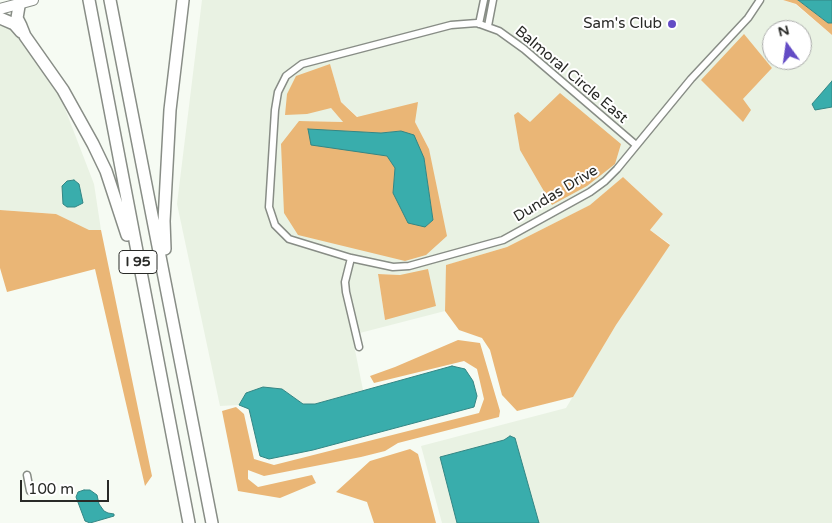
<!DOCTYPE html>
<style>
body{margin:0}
#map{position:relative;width:832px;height:523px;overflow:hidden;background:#f6fbf3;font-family:"Varela Round",sans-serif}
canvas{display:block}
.north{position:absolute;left:762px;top:20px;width:50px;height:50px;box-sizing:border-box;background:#fff;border:1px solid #a9aaa9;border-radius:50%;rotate:346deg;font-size:14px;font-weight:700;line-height:20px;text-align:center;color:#292a27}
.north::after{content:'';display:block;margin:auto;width:18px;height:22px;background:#634cc5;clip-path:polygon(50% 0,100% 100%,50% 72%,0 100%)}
.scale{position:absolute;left:20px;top:480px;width:89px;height:22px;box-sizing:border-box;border:2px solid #292a27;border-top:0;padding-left:6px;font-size:15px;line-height:18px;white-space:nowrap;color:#292a27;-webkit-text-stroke:4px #fff;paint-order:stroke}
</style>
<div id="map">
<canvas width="832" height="523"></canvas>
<div class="north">N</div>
<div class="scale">100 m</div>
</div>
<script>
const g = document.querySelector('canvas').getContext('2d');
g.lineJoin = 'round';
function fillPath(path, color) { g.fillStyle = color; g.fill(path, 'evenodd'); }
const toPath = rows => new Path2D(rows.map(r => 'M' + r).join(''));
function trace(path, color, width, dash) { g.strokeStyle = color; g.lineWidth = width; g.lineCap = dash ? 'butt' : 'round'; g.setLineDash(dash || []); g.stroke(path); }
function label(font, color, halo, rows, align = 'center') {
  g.font = font + ' "Varela Round",sans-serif'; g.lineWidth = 4; g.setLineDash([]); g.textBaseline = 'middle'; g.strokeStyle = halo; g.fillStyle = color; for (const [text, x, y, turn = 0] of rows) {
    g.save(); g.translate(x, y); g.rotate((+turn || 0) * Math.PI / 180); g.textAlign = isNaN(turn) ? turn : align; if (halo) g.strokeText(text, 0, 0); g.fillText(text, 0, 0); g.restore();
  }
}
fillPath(toPath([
 [202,0,783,0,795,4,832,35,832,523,442,523,421,446,566,408,616,325,670,244,650,230,663,214,623,177,591,205,507,247,447,265,445,311,352,335,363,390,315,404,303,404,282,389,246,393,239,405,220,406,177,204],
 [772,30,802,30,802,60,772,60],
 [744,35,772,68,743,99],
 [330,65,341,102,358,117,415,122,429,149,299,121,343,122,331,108],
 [378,274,400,275,385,320],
 [0,21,16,32,57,88,94,184,101,230,89,231,56,214,0,210]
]), '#e9f2e3');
fillPath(toPath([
 [783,0,798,0,828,23,832,23,832,35,796,4],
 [744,34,772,68,743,99,751,110,743,122,701,80],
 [330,64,341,102,357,117,418,102,415,122,429,149,447,236,426,255,405,261,298,235,284,213,281,144,299,121,343,122,331,108,307,114,285,115,287,94,296,76],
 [308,130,381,133,401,131,424,158,433,220,425,227,393,193,395,168,387,156],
 [560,93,621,144,615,164,587,186,552,205,520,150,514,115,518,112,530,122],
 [623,177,663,214,650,230,670,245,616,325,573,397,517,411,502,395,490,350,482,338,459,330,445,311,446,265,507,247,590,205],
 [0,210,56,214,89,230,101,230,152,476,145,486,95,269,7,292,0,268],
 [428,269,436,306,385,320,378,274,400,275],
 [458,340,480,343,500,411,499,417,398,443,385,451,361,457,264,476,248,470,248,479,258,487,312,475,316,483,280,498,238,491,222,411,236,407,244,414,254,459,274,465,479,413,484,399,477,369,464,361,374,383,370,376,395,367],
 [410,449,418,454,436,523,374,523,367,502,336,492,370,461]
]), '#eab676');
const water = toPath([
 [798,0,832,0,832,23,828,23,798,0],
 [832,81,832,107,815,110,812,104,832,81],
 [308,129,381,133,401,131,414,135,424,158,433,220,425,227,408,223,393,193,395,168,387,156,311,145,308,129],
 [74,180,79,184,83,203,75,207,67,207,63,204,62,186,67,181,74,180],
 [452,366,465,369,473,381,477,396,474,407,313,450,269,459,260,456,249,409,239,405,246,393,263,387,282,389,303,404,315,404,452,366],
 [510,436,515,438,539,523,457,523,440,457,504,440,510,436],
 [84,490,90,490,97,495,99,504,104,511,108,513,114,514,114,516,90,523,85,521,76,497,78,492,84,490]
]);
fillPath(water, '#39adac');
trace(water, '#348684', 1);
const street = toPath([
 [479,24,484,0],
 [488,26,493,0],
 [636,145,524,49,499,31,477,23,451,25,302,64,286,76,278,92,275,110,269,207,275,225,289,239,351,258,393,267,409,266,503,240,590,192,605,181,617,169,691,79,748,18,760,0],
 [351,258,345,282,346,292,359,347],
 [27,475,30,491]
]);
const primary = toPath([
 [0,9,33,0]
]);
const highway = toPath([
 [20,0,17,18,21,26,25,36,63,90,93,144,106,171,127,235],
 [89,0,189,523],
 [110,0,212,523],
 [0,18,14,24,21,32],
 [165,249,164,221,170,110,183,0]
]);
trace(street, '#888d86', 9);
trace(primary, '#888d86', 12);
trace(highway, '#888d86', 14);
trace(street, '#fff', 6);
trace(primary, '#fff', 10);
trace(highway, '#fff', 11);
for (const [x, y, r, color] of [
 [672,24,5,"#634cc5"]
]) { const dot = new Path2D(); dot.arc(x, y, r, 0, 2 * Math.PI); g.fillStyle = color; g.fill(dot); trace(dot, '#fff', 2); }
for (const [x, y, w] of [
 [138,262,38]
]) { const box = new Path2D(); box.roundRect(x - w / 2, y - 11.5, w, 23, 4); g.fillStyle = '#fff'; g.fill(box); trace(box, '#292a27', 1); }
label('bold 14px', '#292a27', null, [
 ["I 95",138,262]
]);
label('15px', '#292a27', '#fff', [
 ["Sam's Club",662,24]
], 'right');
label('15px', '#292a27', '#fff', [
 ["Balmoral Circle East",571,75,40],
 ["Dundas Drive",556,194,-31]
]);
</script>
